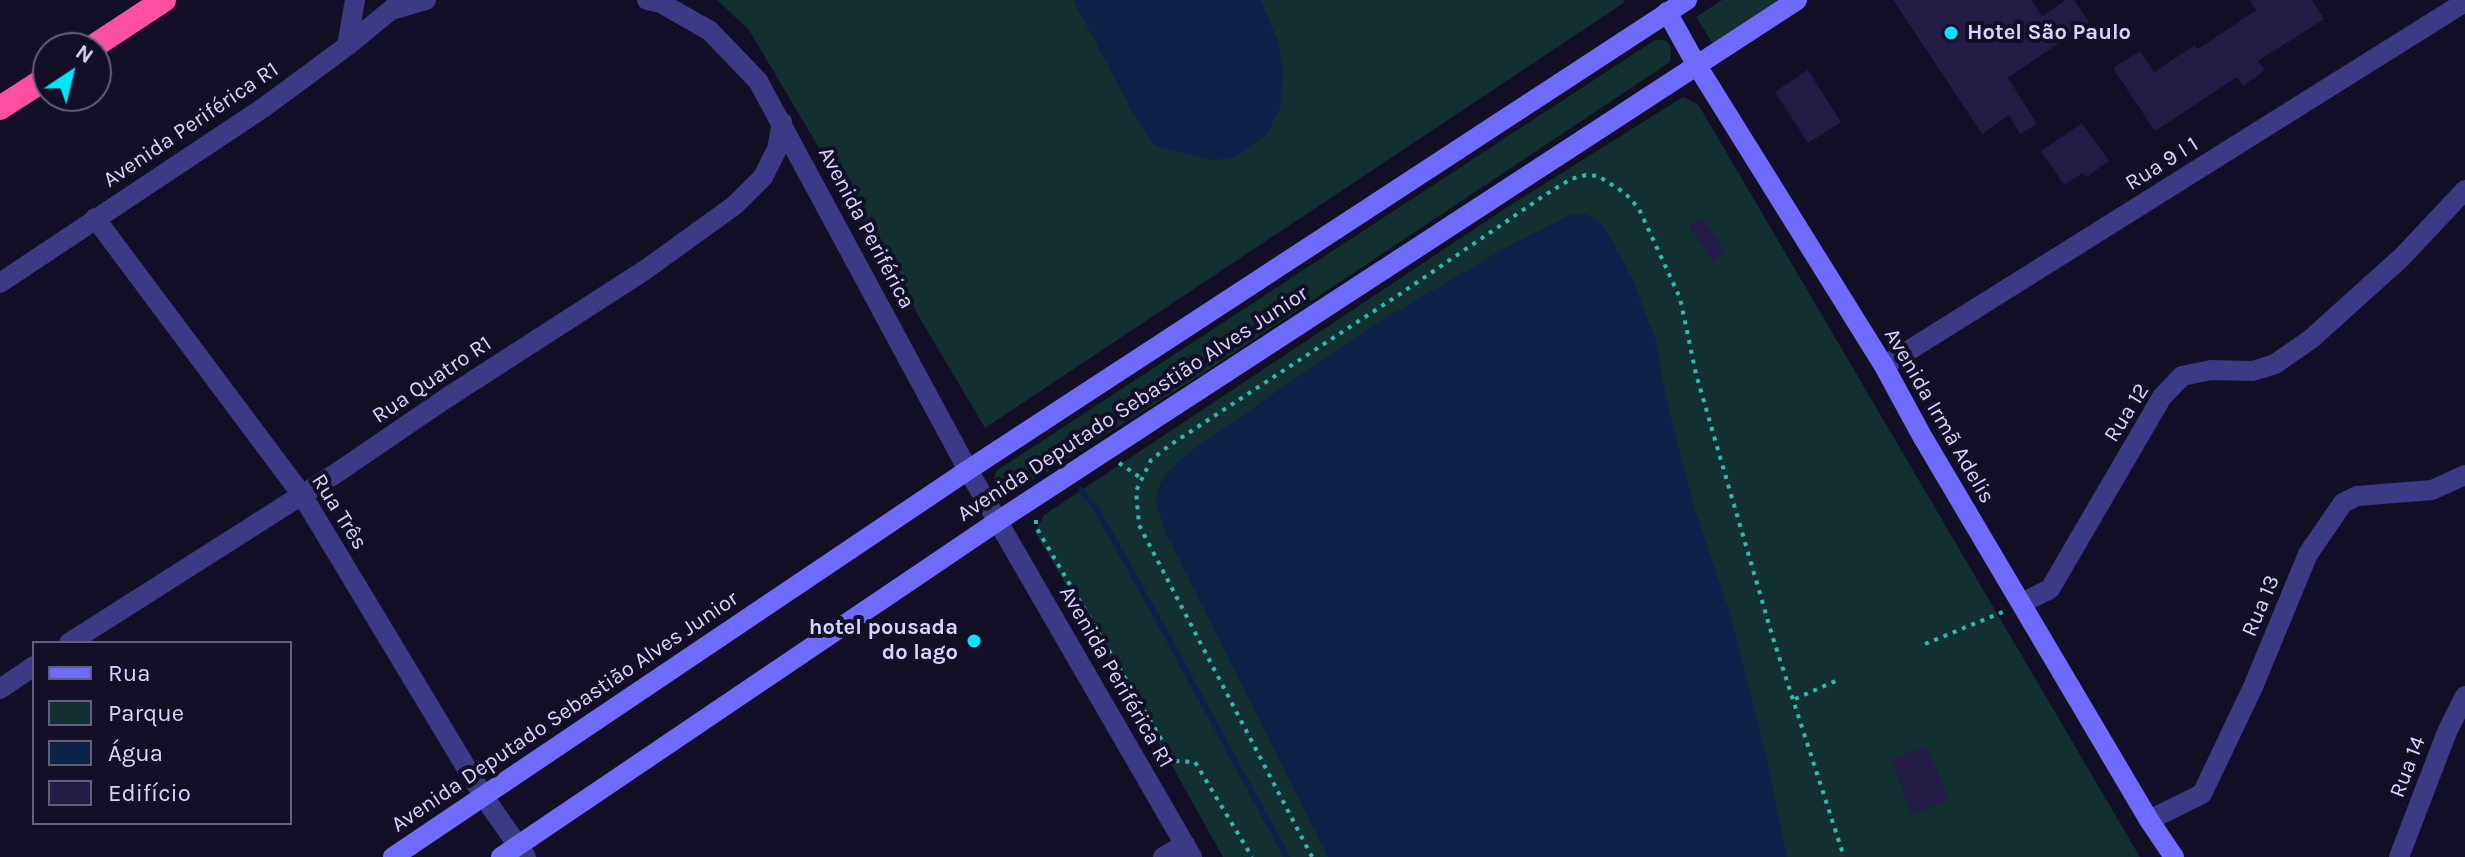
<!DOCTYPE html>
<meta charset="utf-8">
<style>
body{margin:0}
#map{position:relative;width:2465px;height:857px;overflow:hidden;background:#130f26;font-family:Karla,sans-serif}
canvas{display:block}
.legend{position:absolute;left:32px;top:641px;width:260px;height:184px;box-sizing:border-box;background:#130f26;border:2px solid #625e7d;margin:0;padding:10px 14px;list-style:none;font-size:24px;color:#d9d4ff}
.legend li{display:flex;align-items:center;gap:16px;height:40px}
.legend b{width:40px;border:2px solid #625e7d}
.north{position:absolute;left:32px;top:32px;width:80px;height:80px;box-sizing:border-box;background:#130f26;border:2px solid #625e7d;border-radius:50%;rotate:35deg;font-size:22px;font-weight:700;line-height:32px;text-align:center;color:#d9d4ff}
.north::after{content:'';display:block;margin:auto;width:28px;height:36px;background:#00e5ff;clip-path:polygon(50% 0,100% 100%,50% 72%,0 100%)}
</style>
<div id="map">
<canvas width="2465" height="857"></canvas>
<ul class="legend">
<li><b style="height:10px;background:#6f6bff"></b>Rua</li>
<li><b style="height:22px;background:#12302f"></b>Parque</li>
<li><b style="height:22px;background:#0c2248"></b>Água</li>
<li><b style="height:22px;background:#241b47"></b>Edifício</li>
</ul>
<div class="north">N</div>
</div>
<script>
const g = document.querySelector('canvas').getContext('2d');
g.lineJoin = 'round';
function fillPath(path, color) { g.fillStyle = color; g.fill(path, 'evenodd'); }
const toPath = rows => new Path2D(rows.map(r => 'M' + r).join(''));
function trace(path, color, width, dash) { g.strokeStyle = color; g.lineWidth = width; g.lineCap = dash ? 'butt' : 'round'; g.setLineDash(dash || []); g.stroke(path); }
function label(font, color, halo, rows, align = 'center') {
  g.font = font + ' Karla,sans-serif'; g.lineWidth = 8; g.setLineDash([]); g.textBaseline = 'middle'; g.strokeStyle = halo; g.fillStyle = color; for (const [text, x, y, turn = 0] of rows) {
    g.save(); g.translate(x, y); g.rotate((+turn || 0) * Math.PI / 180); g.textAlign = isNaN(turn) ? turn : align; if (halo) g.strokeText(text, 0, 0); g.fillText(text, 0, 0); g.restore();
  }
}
fillPath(toPath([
 [717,0,1623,0,1625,2,985,428,749,30],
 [1722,0,1806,0,1720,55,1696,17],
 [1655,40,1665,40,1671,47,1670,62,1202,374,1011,494,1000,492,994,478,996,471],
 [1683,97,1698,104,2140,857,1223,857,1171,764,1035,532,1044,515,1512,204]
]), '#12302f');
fillPath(toPath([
 [1073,0,1261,0,1279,44,1283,74,1281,105,1267,134,1236,157,1213,160,1155,146,1139,124],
 [1585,214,1600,221,1611,239,1631,276,1655,338,1668,407,1695,510,1729,610,1767,760,1787,857,1328,857,1166,534,1155,502,1160,484,1169,470,1192,450,1370,327,1507,247,1571,215]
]), '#0c2248');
trace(toPath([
 [1081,490,1097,510,1143,592,1287,857]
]), '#0c2248', 6);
fillPath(toPath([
 [1893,0,2031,0,2042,16,2066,0,2074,0,2089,22,2008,78,2037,124,2020,134,2009,115,1982,134],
 [2250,0,2312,0,2324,19,2258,61,2265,70,2243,86,2237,77,2155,131,2113,68,2140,51,2154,72,2195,45,2198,49,2256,10],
 [1808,70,1841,122,1808,143,1775,92],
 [2082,123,2109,161,2086,177,2083,173,2064,185,2041,151],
 [1702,218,1725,252,1712,261,1689,226],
 [1927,746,1948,800,1912,815,1891,760]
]), '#241b47');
trace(toPath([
 [1119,463,1141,478],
 [1036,520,1036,527,1174,761,1195,762,1252,857],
 [1925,644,2005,611],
 [1795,699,1840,679],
 [1312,857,1139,525,1136,491,1151,460,1170,445,1400,294,1545,195,1571,179,1586,175,1598,176,1625,193,1639,209,1680,298,1696,374,1720,457,1772,635,1844,857]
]), '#2fb8b0', 4, [4, 6]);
trace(toPath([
 [647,0,661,3,710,31,758,81,968,470,1192,857],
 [395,9,426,0],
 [347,46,355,0],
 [95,218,302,495,484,797,526,857],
 [0,283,263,108,347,46,403,0],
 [1884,366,2465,2],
 [2022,603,2050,589,2162,397,2182,376,2211,370,2253,371,2275,364,2311,339,2402,257,2465,190],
 [69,643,338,472,445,399,645,270,735,205,763,177,777,149,782,122],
 [0,689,34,666],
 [2149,820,2202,794,2253,687,2308,554,2343,503,2357,496,2432,490,2465,475],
 [1163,857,1185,844],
 [2399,857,2447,732,2465,696]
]), '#3d3a85', 20);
trace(toPath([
 [1667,12,1696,64,1884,366,1922,436,2149,820,2174,857],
 [393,857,968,470,1687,0],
 [501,857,998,521,1797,0]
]), '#6f6bff', 20);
trace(toPath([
 [91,48,164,0],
 [0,108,48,77]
]), '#ff4fa3', 24);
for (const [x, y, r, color] of [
 [1951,33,8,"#00e5ff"],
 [974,641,8,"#00e5ff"]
]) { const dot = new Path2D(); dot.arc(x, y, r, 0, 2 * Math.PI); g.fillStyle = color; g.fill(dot); trace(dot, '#130f26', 3); }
label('bold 22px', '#d9d4ff', '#130f26', [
 ["Hotel São Paulo",1967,33],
 ["hotel pousada",958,628,"right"],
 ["do lago",958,653,"right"]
], 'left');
label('22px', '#d9d4ff', '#130f26', [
 ["Avenida Periférica R1",191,125,-34],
 ["Rua 9 I 1",2162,164,-32],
 ["Avenida Periférica",866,228,62],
 ["Rua Quatro R1",432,380,-34],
 ["Avenida Deputado Sebastião Alves Junior",1133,404,-33],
 ["Rua 12",2127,413,-58],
 ["Avenida Irmã Adelis",1939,416,60],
 ["Rua Três",339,512,58],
 ["Rua 13",2261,606,-67],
 ["Avenida Periférica R1",1116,677,60],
 ["Avenida Deputado Sebastião Alves Junior",565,712,-34],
 ["Rua 14",2408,767,-69]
]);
</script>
